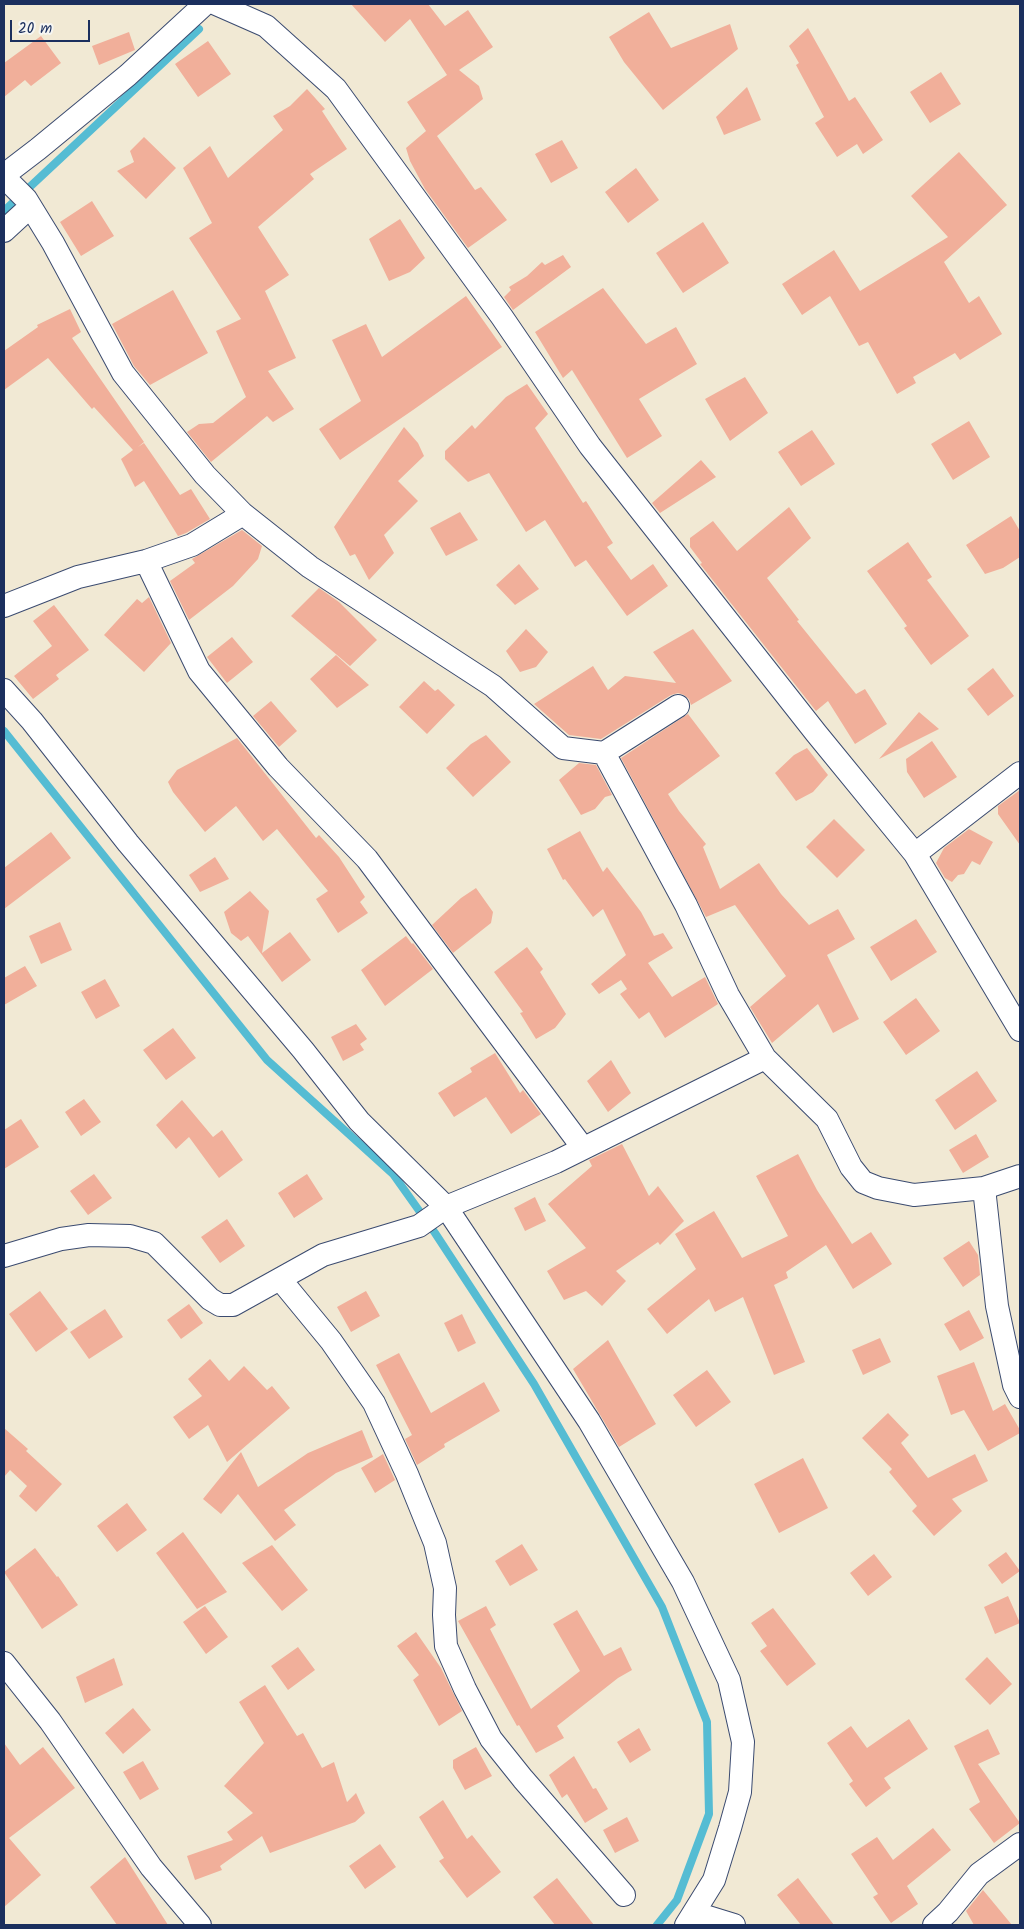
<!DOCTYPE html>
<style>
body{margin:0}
#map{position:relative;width:1024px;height:1929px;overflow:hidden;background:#f1e9d4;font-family:Kalam,sans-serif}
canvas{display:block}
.frame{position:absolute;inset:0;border:5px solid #1b2f5e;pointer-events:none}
.scale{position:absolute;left:10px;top:20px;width:80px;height:22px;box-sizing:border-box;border:2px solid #1b2f5e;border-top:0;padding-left:6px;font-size:15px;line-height:18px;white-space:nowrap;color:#1b2f5e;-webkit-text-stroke:4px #f6f6f2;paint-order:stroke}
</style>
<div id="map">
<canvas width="1024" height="1929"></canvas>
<div class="frame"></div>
<div class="scale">20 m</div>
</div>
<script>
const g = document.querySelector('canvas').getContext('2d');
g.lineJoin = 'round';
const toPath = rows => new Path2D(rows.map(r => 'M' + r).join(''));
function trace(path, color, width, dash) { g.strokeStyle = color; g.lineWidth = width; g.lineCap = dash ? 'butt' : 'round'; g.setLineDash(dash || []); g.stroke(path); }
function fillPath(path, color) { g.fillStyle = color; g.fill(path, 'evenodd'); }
trace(toPath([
 [4,211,199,29],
 [4,731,267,1060,393,1174,435,1233,534,1384,662,1607,707,1722,709,1814,677,1900,657,1925]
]), '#55bcd3', 8);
fillPath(toPath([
 [351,4,428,4,445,26,468,10,493,47,459,70,479,86,483,99,437,136,475,190,481,187,507,220,468,248,425,189,410,161,406,148,426,131,407,102,447,75,410,19,385,42],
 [649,12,671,48,730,24,738,49,663,110,624,62,609,37],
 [808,28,849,101,855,97,883,140,863,154,857,144,837,157,815,123,824,117,796,65,799,63,789,46],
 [129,32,135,50,99,65,92,46],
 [41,36,61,63,31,86,25,80,4,97,4,63],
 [208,41,231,74,198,97,175,64],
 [941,72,961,104,930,123,910,92],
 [747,87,761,120,724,135,716,117],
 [307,89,325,109,322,111,347,149,310,174,314,179,258,227,289,275,265,291,296,358,268,371,294,409,273,422,267,416,211,462,187,432,199,424,213,423,246,397,216,331,241,319,189,238,212,223,183,168,210,146,228,178,283,130,273,116,290,106],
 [144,137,176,168,146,199,117,171,134,162,130,151],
 [562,140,578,168,551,183,535,154],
 [959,152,1007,205,944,262,969,303,979,296,1002,334,960,360,955,353,913,377,916,383,897,394,868,342,859,346,830,296,802,315,782,284,834,250,860,291,948,237,911,196],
 [636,168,659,200,628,223,605,192],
 [92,201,114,236,81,256,60,222],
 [400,219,425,258,410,272,389,281,369,239],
 [703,222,729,263,683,293,656,253],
 [563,255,571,267,513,310,504,297,511,290,509,287,527,276,542,262,545,265],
 [603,288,646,344,676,327,697,364,639,399,662,436,627,458,572,370,563,378,535,332],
 [173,290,208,353,150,385,134,366,112,324],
 [466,296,502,347,413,410,340,460,319,429,361,401,332,340,366,324,382,357],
 [70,309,81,332,72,338,144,442,138,447,144,443,180,495,191,489,210,519,186,533,178,536,144,481,135,487,121,459,133,450,94,407,92,409,48,358,4,390,4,351,38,327,37,325],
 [745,377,768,413,730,441,705,399],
 [527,384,548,414,535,428,583,503,586,501,613,543,607,547,631,580,653,564,668,586,627,616,586,560,575,567,545,520,526,532,489,473,468,482,445,459,445,451,472,425,475,429,506,397],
 [969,421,990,457,953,480,931,444],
 [404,427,418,443,424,456,398,481,418,501,384,535,394,553,369,580,355,554,350,556,334,527],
 [812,430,835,464,801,486,778,452],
 [701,460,716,477,660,513,652,503],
 [789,507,811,538,767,578,799,620,797,621,856,694,865,689,887,724,855,744,828,701,816,711,700,564,702,563,690,547,690,538,713,521,737,551],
 [460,512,478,540,446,556,430,528],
 [1011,516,1020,531,1020,557,1003,568,985,574,966,545],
 [242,530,262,546,258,559,233,586,189,620,170,581,195,563,192,559],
 [908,542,932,577,927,580,969,636,931,665,904,628,907,626,867,571],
 [519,564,539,589,515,605,496,585],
 [319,588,339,602,377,640,350,666,291,616],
 [149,597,171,643,144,672,104,635,137,599,142,603],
 [54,605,89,650,56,675,59,679,33,699,14,676,52,646,33,621],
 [526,629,548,652,536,667,520,672,506,651],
 [693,629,732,681,691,705,689,699,684,695,678,693,671,695,601,739,569,735,534,704,593,666,608,690,625,676,676,683,653,652],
 [232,637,253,662,227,683,207,657],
 [336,655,369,685,337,708,310,679],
 [993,668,1014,696,988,716,967,689],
 [424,681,435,691,438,689,455,705,427,734,399,707],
 [271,701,297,731,279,747,253,716],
 [919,712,939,729,879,759],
 [688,714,720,756,668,794,679,811,706,844,703,847,720,889,759,863,781,894,809,925,838,909,855,939,827,955,859,1019,833,1033,818,1004,772,1043,750,1007,786,976,735,905,706,917,621,758],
 [486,735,511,762,473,797,446,768,471,744],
 [237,738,316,838,319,835,339,857,365,897,360,902,368,913,338,933,316,899,328,891,277,829,263,841,236,806,205,832,173,792,168,782,177,770],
 [932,741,957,777,924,798,907,772,906,759],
 [807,748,828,775,813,792,796,801,775,773,794,755],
 [579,763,596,765,612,795,605,797,595,809,581,815,559,780],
 [1020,790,1020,845,998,814,998,806],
 [834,819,865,850,837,878,806,847],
 [969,829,993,842,980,865,972,861,964,874,958,875,952,882,945,878,936,863,944,848],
 [580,831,603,872,607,867,641,912,654,936,663,933,673,948,648,963,672,997,705,977,718,1004,665,1038,649,1012,639,1019,620,994,627,989,621,980,599,994,591,984,626,955,603,909,593,917,565,879,563,880,547,849],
 [51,832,71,858,4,909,4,868],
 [215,857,229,879,200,892,189,875],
 [476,888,493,912,491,923,453,953,432,925,461,898],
 [250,891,269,911,262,953,290,932,311,960,282,982,248,936,241,941,231,933,224,912],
 [916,919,937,952,891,981,870,947],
 [60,922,72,950,41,964,29,936],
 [406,936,412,944,413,943,433,969,385,1006,361,970],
 [527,947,543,969,540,972,566,1014,555,1028,536,1039,520,1013,523,1012,494,972],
 [25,966,37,986,4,1005,4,978],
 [105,979,120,1006,96,1019,81,992],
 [916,998,940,1031,906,1055,883,1022],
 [356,1024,367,1039,360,1044,364,1050,343,1061,331,1037],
 [173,1028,196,1058,166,1080,143,1050],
 [495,1053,520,1093,523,1090,541,1114,511,1134,486,1097,454,1117,438,1093,472,1072,470,1068],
 [611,1060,631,1093,608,1112,587,1081],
 [977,1071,997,1101,955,1130,935,1100],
 [84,1099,101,1122,81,1136,65,1112],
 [182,1100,213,1137,222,1130,243,1160,219,1178,189,1137,176,1149,156,1125],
 [21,1119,39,1147,4,1169,4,1130],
 [976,1134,989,1157,963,1173,949,1150],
 [622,1144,649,1196,658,1186,684,1221,660,1245,658,1242,616,1271,626,1281,602,1306,586,1291,564,1300,547,1271,586,1248,548,1204,592,1166,589,1160],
 [798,1154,817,1190,852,1244,871,1232,892,1264,853,1289,826,1245,786,1272,788,1278,774,1285,805,1362,774,1375,743,1297,715,1312,709,1299,667,1334,647,1309,696,1269,675,1234,714,1211,742,1258,788,1236,756,1176],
 [94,1174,112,1198,88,1215,70,1191],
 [307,1174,323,1199,294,1218,278,1193],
 [535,1197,546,1221,525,1231,514,1208],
 [227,1219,245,1246,220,1263,201,1237],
 [969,1241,978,1255,980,1275,963,1287,943,1258],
 [40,1291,68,1329,36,1352,9,1314],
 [366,1291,380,1316,351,1332,337,1307],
 [189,1304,203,1323,181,1339,167,1320],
 [105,1309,123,1337,89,1359,70,1332],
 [969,1310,984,1338,960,1351,944,1324],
 [462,1314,476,1343,458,1352,444,1323],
 [880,1338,891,1362,863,1375,852,1350],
 [608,1340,656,1424,619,1447,573,1369],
 [399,1353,431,1413,484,1382,500,1411,444,1444,445,1447,417,1465,405,1439,412,1435,376,1365],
 [210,1359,229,1381,244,1366,267,1390,272,1386,290,1408,227,1462,208,1425,189,1439,173,1417,202,1396,188,1379],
 [974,1362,993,1411,1005,1404,1020,1430,1020,1433,988,1451,964,1410,951,1415,937,1376],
 [707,1370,731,1402,696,1427,673,1395],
 [888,1413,909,1435,901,1443,928,1478,975,1454,988,1481,952,1499,962,1511,934,1536,912,1511,917,1506,889,1472,892,1469,862,1438],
 [4,1428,28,1449,26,1451,62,1484,36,1512,19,1496,27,1486,10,1470,4,1477],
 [362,1430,373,1457,336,1473,284,1510,296,1525,275,1541,238,1494,221,1514,203,1499,241,1452,258,1487,308,1453],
 [383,1454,395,1480,375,1493,361,1468],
 [803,1458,828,1508,779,1533,754,1484],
 [127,1503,147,1530,117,1552,97,1526],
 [183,1532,227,1592,197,1609,156,1553],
 [522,1544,538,1570,510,1586,495,1561],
 [272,1545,308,1590,282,1611,242,1563],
 [35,1548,57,1577,58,1576,78,1605,42,1629,4,1572],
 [1006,1552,1020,1571,1002,1584,988,1565],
 [874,1554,892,1577,868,1596,850,1573],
 [1008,1596,1020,1623,995,1634,984,1607],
 [205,1606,228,1637,206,1654,183,1622],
 [486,1606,496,1625,490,1629,531,1709,580,1671,553,1624,577,1610,604,1656,621,1647,632,1670,618,1678,557,1726,564,1738,536,1753,519,1725,517,1726,458,1621],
 [773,1608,816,1664,787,1686,760,1651,767,1646,751,1623],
 [416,1632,441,1668,462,1711,439,1726,413,1680,419,1675,397,1646],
 [298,1647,315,1670,288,1690,271,1666],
 [987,1657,1012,1684,990,1705,965,1679],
 [114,1658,123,1685,85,1703,76,1677],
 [265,1685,297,1736,303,1733,322,1768,334,1762,347,1802,356,1793,365,1813,355,1822,270,1853,262,1836,220,1866,222,1870,195,1880,187,1856,233,1840,227,1832,253,1813,224,1786,264,1743,239,1702],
 [133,1708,151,1730,123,1754,105,1733],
 [909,1719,928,1749,884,1778,891,1788,866,1807,849,1784,853,1781,827,1743,851,1726,867,1748],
 [639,1728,651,1750,630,1763,617,1742],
 [988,1729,1000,1754,978,1764,1020,1823,994,1843,969,1809,980,1802,954,1746],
 [4,1743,20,1765,43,1747,75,1788,9,1838,41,1875,4,1907],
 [476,1747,492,1776,465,1790,453,1768,453,1760],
 [574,1756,593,1789,596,1788,608,1809,585,1823,567,1794,562,1798,549,1775],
 [143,1761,159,1789,140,1800,123,1772],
 [443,1800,467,1839,472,1835,501,1872,467,1898,439,1861,444,1858,419,1817],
 [627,1817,639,1841,615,1853,603,1830],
 [933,1828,951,1850,907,1886,918,1904,891,1923,873,1897,878,1894,851,1854,877,1837,893,1860],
 [380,1844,396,1867,365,1889,349,1866],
 [125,1857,168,1925,117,1925,90,1887],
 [557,1878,594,1925,555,1925,533,1897],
 [798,1878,834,1925,801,1925,777,1895],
 [983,1890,1012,1925,974,1925,966,1911]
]), '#f1af9a');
const street = toPath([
 [216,4,266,26,336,89,502,317,590,446,816,733,915,854,1020,1030],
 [4,175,38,149,128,75,205,4],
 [4,177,26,199,53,243,123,373,205,475,243,514,310,567,493,686,563,748,604,753,686,905,728,995,765,1058],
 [4,231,30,207],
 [146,561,199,671,278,767,367,859,583,1148],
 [4,606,78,577,146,561,192,545,243,514],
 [4,690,32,721,128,843,303,1050,359,1121,446,1207,589,1421,683,1582,729,1680,743,1742,740,1792,730,1828,714,1880,686,1925],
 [604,753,678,706],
 [915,854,1020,773],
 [984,1188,997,1306,1014,1385,1020,1397],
 [4,1256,61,1239,89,1235,130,1236,154,1243,210,1299,220,1305,233,1305,323,1255,419,1226,446,1207,556,1162,765,1058,827,1119,851,1167,863,1182,878,1188,914,1195,984,1188,1020,1176],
 [280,1279,331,1341,374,1403,407,1474,435,1543,445,1588,444,1615,446,1646,465,1689,491,1739,523,1779,624,1895],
 [4,1663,50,1721,151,1867,200,1925],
 [695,1913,734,1925],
 [934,1925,948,1912,979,1874,1020,1844]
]);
trace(street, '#3b4b70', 24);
trace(street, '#fff', 22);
</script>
